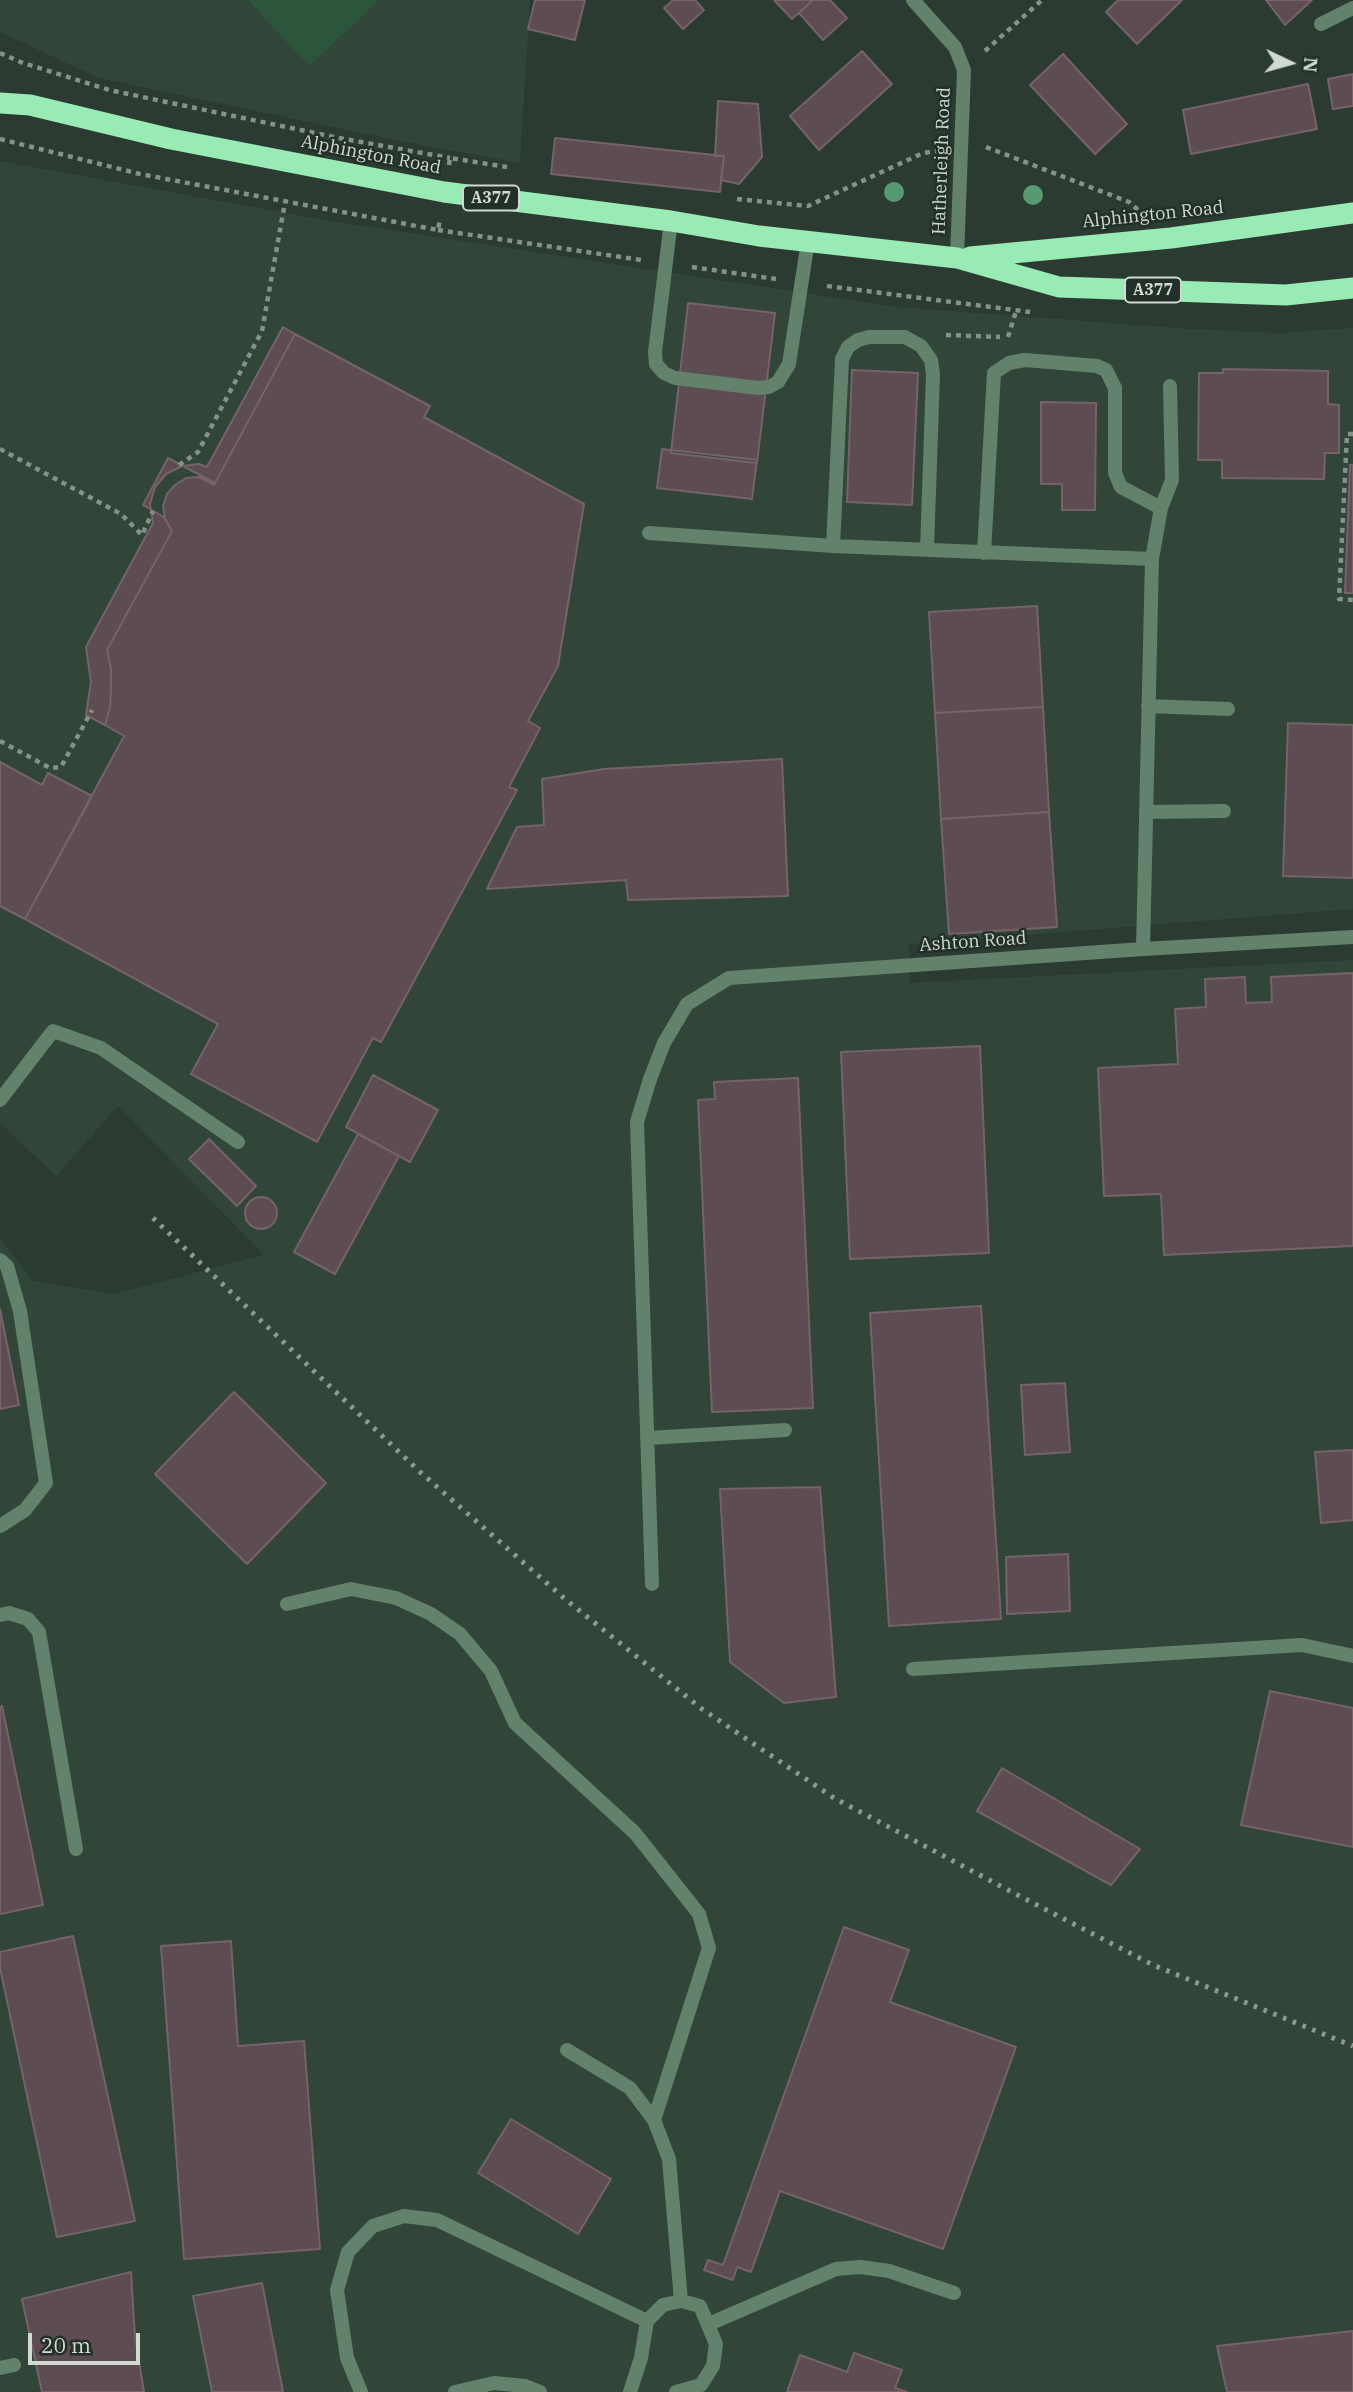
<!DOCTYPE html>
<style>
body{margin:0}
#map{position:relative;width:1353px;height:2392px;overflow:hidden;background:#2c3b31;font-family:"IBM Plex Serif",serif}
canvas{display:block}
.north{position:absolute;left:1255px;top:28px;width:70px;height:70px;-webkit-text-stroke:5px #223027;paint-order:stroke;rotate:95deg;font-size:19px;font-weight:700;line-height:28px;text-align:center;color:#d0d9d2}
.north::after{content:'';display:block;margin:auto;width:24px;height:32px;background:#d0d9d2;clip-path:polygon(50% 0,100% 100%,50% 72%,0 100%)}
.scale{position:absolute;left:28px;top:2333px;width:112px;height:32px;box-sizing:border-box;border:4px solid #d0d9d2;border-top:0;padding-left:9px;font-size:21px;line-height:24px;white-space:nowrap;color:#d0d9d2;-webkit-text-stroke:5px #223027;paint-order:stroke}
</style>
<div id="map">
<canvas width="1353" height="2392"></canvas>
<div class="north">N</div>
<div class="scale">20 m</div>
</div>
<script>
const g = document.querySelector('canvas').getContext('2d');
g.lineJoin = 'round';
function fillPath(path, color) { g.fillStyle = color; g.fill(path, 'evenodd'); }
const toPath = rows => new Path2D(rows.map(r => 'M' + r).join(''));
function trace(path, color, width, dash) { g.strokeStyle = color; g.lineWidth = width; g.lineCap = dash ? 'butt' : 'round'; g.setLineDash(dash || []); g.stroke(path); }
function label(font, color, halo, rows, align = 'center') {
  g.font = font + ' "IBM Plex Serif",serif'; g.lineWidth = 5; g.setLineDash([]); g.textBaseline = 'middle'; g.strokeStyle = halo; g.fillStyle = color; for (const [text, x, y, turn = 0] of rows) {
    g.save(); g.translate(x, y); g.rotate((+turn || 0) * Math.PI / 180); g.textAlign = isNaN(turn) ? turn : align; if (halo) g.strokeText(text, 0, 0); g.fillText(text, 0, 0); g.restore();
  }
}
fillPath(toPath([
 [0,0,530,0,520,163,400,141,99,78,0,32],
 [0,161,324,220,896,307,1191,329,1278,333,1353,328,1353,909,909,944,909,983,1353,960,1353,2392,0,2392,0,1238,33,1281,113,1294,264,1255,118,1106,56,1176,0,1123]
]), '#314638');
fillPath(toPath([
 [248,0,379,0,309,66]
]), '#2b563b');
const building = toPath([
 [535,0,585,0,575,40,528,29,535,0],
 [673,0,695,0,704,10,683,29,664,8,673,0],
 [774,0,813,0,792,19,774,0],
 [813,0,830,0,847,18,823,40,799,13,813,0],
 [1118,0,1182,0,1137,44,1106,12,1118,0],
 [1266,0,1312,0,1285,25,1266,0],
 [862,51,892,84,819,150,790,116,862,51],
 [1063,54,1127,124,1095,154,1030,85,1063,54],
 [1353,74,1353,106,1333,109,1328,79,1353,74],
 [1308,84,1317,129,1191,154,1183,110,1308,84],
 [718,101,758,104,762,157,739,184,721,180,724,156,715,156,718,101],
 [555,138,724,156,720,192,551,174,555,138],
 [688,303,775,313,757,463,671,453,688,303],
 [283,327,295,334,214,485,199,477,186,478,175,485,167,494,163,506,165,519,172,531,107,650,111,669,111,689,110,708,105,725,86,715,91,682,86,647,153,523,150,504,155,487,166,474,182,466,199,464,207,467,283,327],
 [295,334,430,406,424,417,584,504,558,666,528,721,540,728,509,787,517,790,381,1042,373,1038,317,1142,191,1074,218,1024,25,919,124,736,105,725,110,708,111,689,111,669,107,650,172,531,164,517,143,505,168,458,215,483,295,334],
 [1223,369,1328,371,1328,404,1339,405,1339,453,1325,453,1324,479,1222,478,1222,460,1198,460,1199,373,1223,373,1223,369],
 [852,370,918,373,912,505,847,502,852,370],
 [1041,402,1096,403,1095,510,1062,510,1062,484,1041,484,1041,402],
 [662,449,757,460,752,499,657,488,662,449],
 [1350,465,1353,465,1353,593,1345,593,1350,465],
 [1037,606,1043,707,935,713,929,612,1037,606],
 [1043,707,1049,812,941,819,935,713,1043,707],
 [1288,723,1353,725,1353,878,1283,876,1288,723],
 [782,759,788,896,628,900,626,880,487,889,517,827,544,825,542,779,604,769,782,759],
 [0,762,42,785,48,773,92,796,25,919,0,906,0,762],
 [1049,812,1057,927,949,934,941,819,1049,812],
 [1353,973,1353,1246,1164,1255,1161,1194,1104,1196,1098,1068,1178,1064,1175,1009,1206,1007,1205,979,1245,977,1246,1003,1272,1002,1271,977,1353,973],
 [980,1046,989,1253,850,1259,841,1052,980,1046],
 [373,1075,438,1110,410,1162,346,1127,373,1075],
 [798,1078,813,1408,712,1412,698,1100,715,1099,714,1082,798,1078],
 [358,1134,399,1156,335,1274,294,1252,358,1134],
 [209,1139,256,1186,237,1206,189,1159,209,1139],
 '245 1213a16 16 0 1 1 32 0a16 16 0 1 1-32 0Z',
 [981,1306,1001,1619,889,1626,870,1313,981,1306],
 [0,1309,19,1405,0,1409,0,1309],
 [1065,1383,1070,1452,1025,1455,1021,1385,1065,1383],
 [234,1392,326,1483,247,1564,155,1474,234,1392],
 [1353,1450,1353,1520,1321,1523,1315,1452,1353,1450],
 [820,1487,836,1697,784,1703,730,1662,720,1489,820,1487],
 [1068,1554,1070,1611,1007,1614,1006,1557,1068,1554],
 [1270,1691,1353,1708,1353,1847,1241,1825,1270,1691],
 [2,1706,43,1905,0,1914,0,1707,2,1706],
 [1002,1768,1140,1849,1111,1885,977,1811,1002,1768],
 [844,1927,909,1950,890,2002,1016,2047,943,2249,780,2191,751,2272,737,2267,733,2280,704,2270,708,2260,723,2265,844,1927],
 [73,1936,135,2221,57,2237,0,1968,0,1952,73,1936],
 [231,1941,238,2046,304,2041,320,2249,184,2259,161,1946,231,1941],
 [511,2119,611,2179,578,2234,478,2173,511,2119],
 [131,2272,135,2337,144,2392,42,2392,22,2299,131,2272],
 [262,2283,283,2392,212,2392,193,2296,262,2283],
 [1353,2331,1353,2392,1227,2392,1217,2346,1353,2331],
 [854,2353,902,2370,895,2388,907,2392,787,2392,800,2355,847,2372,854,2353]
]);
fillPath(building, '#5e4c53');
trace(building, '#76636a', 2);
trace(toPath([
 [985,51,1042,0],
 [0,53,23,63,109,90,339,138,450,158],
 [0,139,140,174,438,230,440,219],
 [986,147,1129,202,1139,211],
 [449,165,450,158,507,167],
 [737,199,808,206,923,153,937,151],
 [438,230,641,260],
 [692,267,776,279],
 [827,286,1030,312],
 [946,335,1000,337],
 [1008,337,1016,311],
 [1353,434,1347,434,1339,599,1353,600],
 [0,449,121,514,142,535,153,511],
 [179,465,198,452,262,331,285,202],
 [0,741,50,768,61,767,92,710]
]), '#859189', 4.5, [5, 5]);
trace(toPath([
 [671,221,655,352,656,364,664,373,675,378,758,388,769,387,778,382,789,364,808,241],
 [649,533,833,546,1152,559,1143,949],
 [833,546,842,359,848,347,858,340,869,337,905,337,921,346,931,360,933,374,927,550],
 [984,553,994,373,1009,363,1025,360,1097,366,1106,370,1115,388,1115,473,1121,487,1161,508],
 [1152,559,1161,508,1172,480,1170,386],
 [1148,706,1228,709],
 [1146,812,1224,811],
 [650,1079,637,1122,652,1584],
 [0,1100,53,1031,101,1048,238,1142],
 [0,1260,7,1266,20,1311,46,1483,25,1510,0,1526],
 [648,1438,785,1430],
 [287,1604,351,1589,396,1598,431,1614,460,1634,491,1671,515,1723,635,1833,699,1914,709,1948,654,2120],
 [0,1615,9,1613,28,1619,39,1632,76,1849],
 [913,1669,1302,1645,1353,1656],
 [567,2050,630,2088,654,2120,669,2159,681,2301],
 [709,2324,836,2269,860,2267,889,2271,954,2293],
 [0,2368,14,2365],
 [361,2392,347,2358,337,2290,348,2252,373,2226,404,2216,437,2220,647,2321],
 [455,2392,494,2383,525,2386,540,2392]
]), '#62826c', 14);
trace(toPath([
 [913,0,955,47,964,70,957,258],
 [1321,24,1353,8],
 [650,1079,664,1043,687,1004,729,978,1143,949,1353,937],
 [630,2392,641,2358,647,2321,663,2305,681,2301,700,2306,716,2344,713,2366,701,2385,676,2392]
]), '#62826c', 14);
trace(toPath([
 [0,103,30,105,171,139,444,192,671,221,759,236,957,258,1059,287,1286,295,1353,288],
 [970,257,1171,238,1353,213]
]), '#99ebb5', 21);
trace(toPath([
 [153,1218,419,1471,565,1599,702,1709,834,1798,1008,1890,1153,1965,1353,2046]
]), '#8f9a92', 5, [3.5, 7]);
g.fillStyle = '#579a70';
for (const [x, y] of [
 [894,192],
 [1033,195]
]) { g.beginPath(); g.arc(x, y, 10, 0, 2 * Math.PI); g.fill(); }
for (const [x, y, w] of [
 [491,198,56],
 [1153,290,56]
]) { const box = new Path2D(); box.roundRect(x - w / 2, y - 12.5, w, 25, 5); g.fillStyle = '#223027'; g.fill(box); trace(box, '#d0d9d2', 2); }
label('bold 16px', '#d0d9d2', null, [
 ["A377",491,198],
 ["A377",1153,290]
]);
label('18px', '#d0d9d2', '#223027', [
 ["Alphington Road",371,155,11],
 ["Hatherleigh Road",942,161,-88],
 ["Alphington Road",1153,215,-6],
 ["Ashton Road",973,942,-4]
]);
</script>
